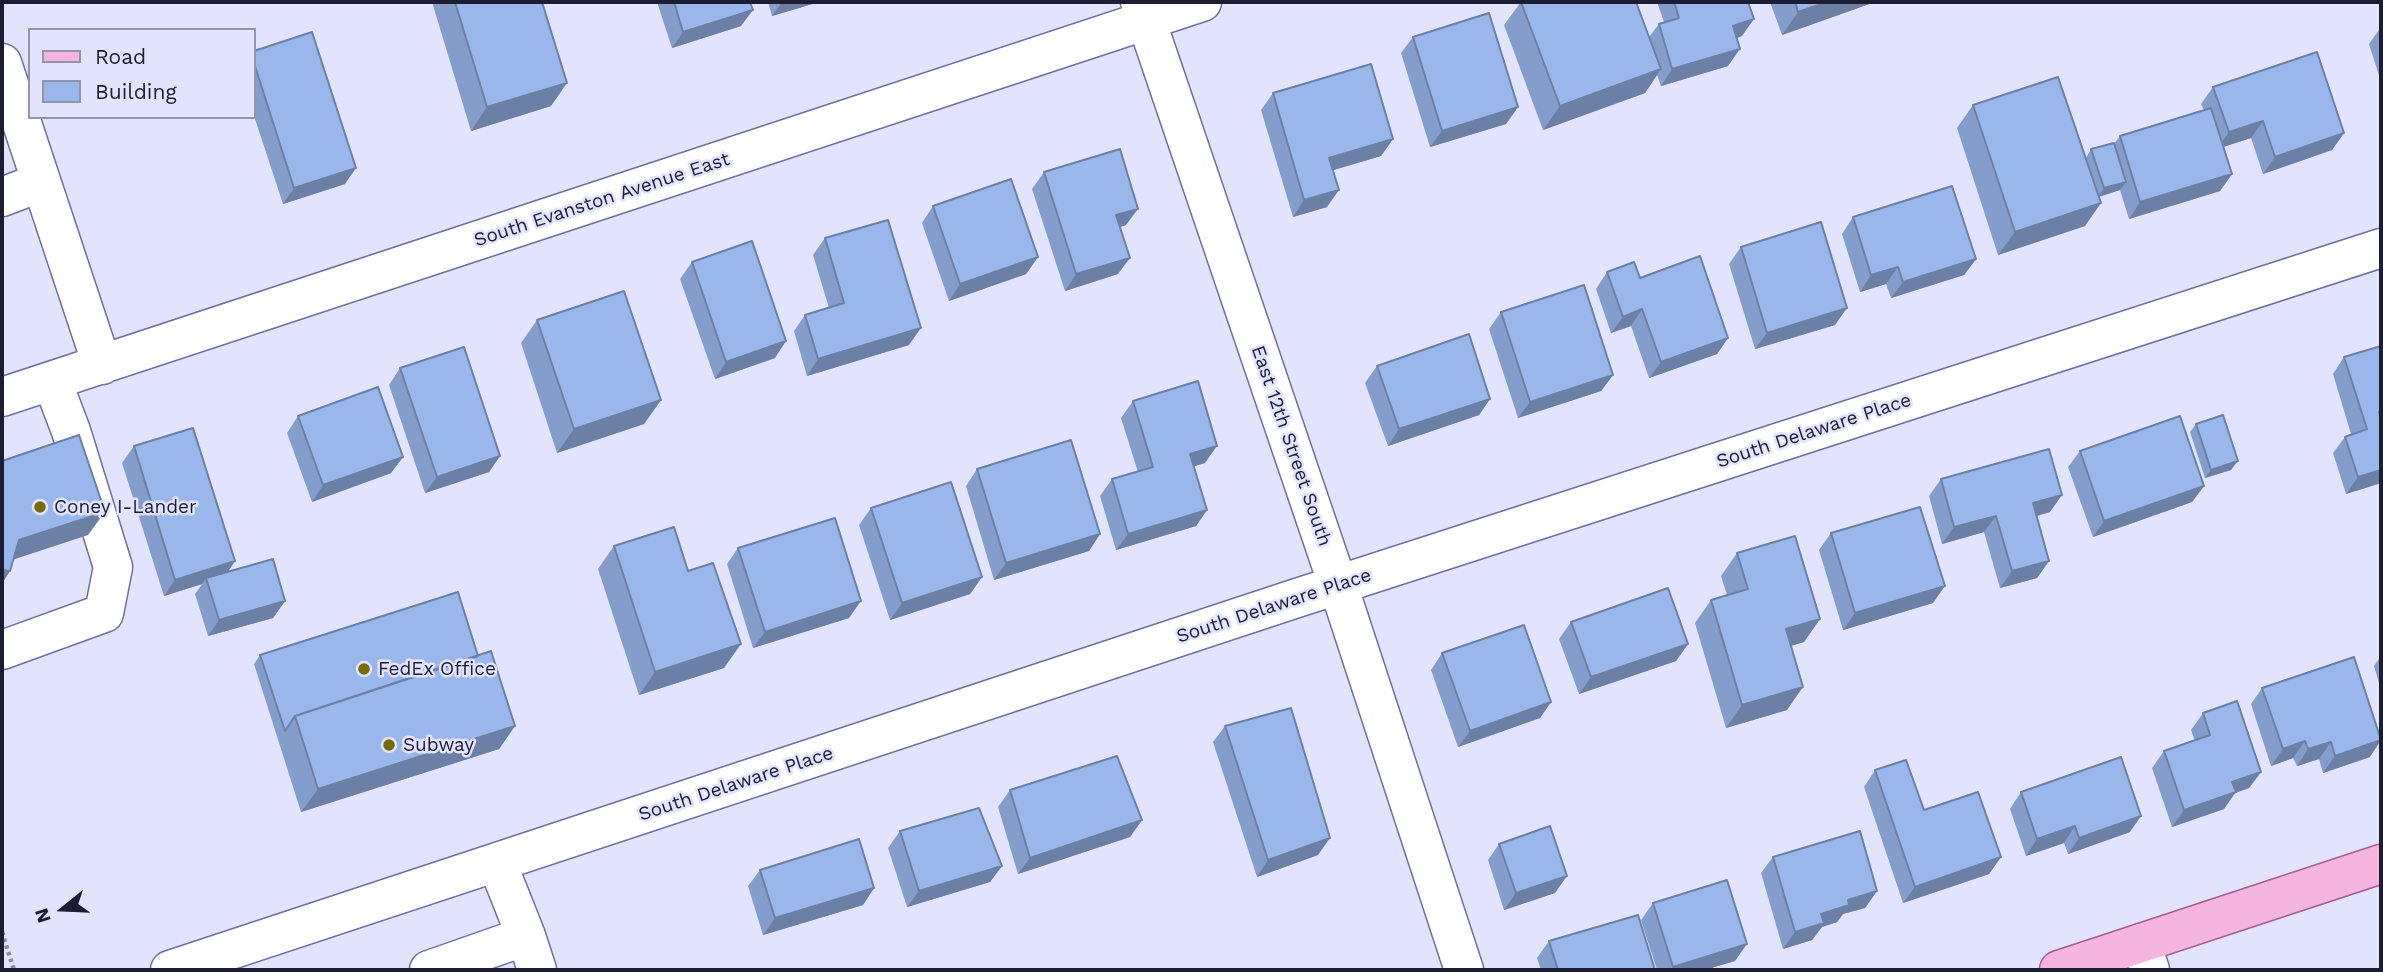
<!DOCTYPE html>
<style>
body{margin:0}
#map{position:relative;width:2383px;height:972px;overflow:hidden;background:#e2e4fd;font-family:"Work Sans",sans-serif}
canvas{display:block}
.frame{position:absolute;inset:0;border:4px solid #1c1c32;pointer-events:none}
.legend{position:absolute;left:28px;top:28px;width:228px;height:91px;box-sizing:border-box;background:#e2e4fd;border:2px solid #9394ac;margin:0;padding:9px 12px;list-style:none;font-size:21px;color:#1c1c32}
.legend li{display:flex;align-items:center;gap:14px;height:35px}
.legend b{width:35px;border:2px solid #9394ac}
.north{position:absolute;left:28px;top:874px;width:70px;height:70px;-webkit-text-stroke:5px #e2e4fd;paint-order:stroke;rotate:252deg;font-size:19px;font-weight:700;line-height:28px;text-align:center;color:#1c1c32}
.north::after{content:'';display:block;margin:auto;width:24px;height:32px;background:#1c1c32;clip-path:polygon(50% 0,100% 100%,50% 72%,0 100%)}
</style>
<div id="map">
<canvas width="2383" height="972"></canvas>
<div class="frame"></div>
<ul class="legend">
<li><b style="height:9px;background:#f5b5de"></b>Road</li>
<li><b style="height:19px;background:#9ab7ec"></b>Building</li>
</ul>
<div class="north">N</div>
</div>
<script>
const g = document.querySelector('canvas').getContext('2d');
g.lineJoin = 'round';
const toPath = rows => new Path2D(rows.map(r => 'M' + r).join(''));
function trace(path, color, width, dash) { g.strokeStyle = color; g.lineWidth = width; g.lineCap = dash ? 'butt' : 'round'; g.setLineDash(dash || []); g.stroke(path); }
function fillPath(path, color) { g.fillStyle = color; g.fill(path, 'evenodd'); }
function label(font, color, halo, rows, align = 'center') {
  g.font = font + ' "Work Sans",sans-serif'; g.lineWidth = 5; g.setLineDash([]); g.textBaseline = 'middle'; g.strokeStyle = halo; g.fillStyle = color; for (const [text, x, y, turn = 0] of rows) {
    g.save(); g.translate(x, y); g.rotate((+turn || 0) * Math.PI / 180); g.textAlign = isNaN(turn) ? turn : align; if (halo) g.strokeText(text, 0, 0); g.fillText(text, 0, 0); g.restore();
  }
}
const minor = toPath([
 [1140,2,1338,585,1464,970],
 [2,63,102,365],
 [2,197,41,182],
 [2,397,1202,2],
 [2,650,104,613,113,567,71,431,52,381],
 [497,863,526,936,537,970],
 [2141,943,2150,970],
 [170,970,1297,598,2381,248],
 [429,970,526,936]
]);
const major = toPath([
 [2059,970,2381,864]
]);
trace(minor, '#6e6fa5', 41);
trace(major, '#a45f94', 41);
trace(toPath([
 [2,932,14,970]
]), '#8d8ea5', 4.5, [3.5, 3.5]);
trace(minor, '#fff', 38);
trace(major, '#f5b5de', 38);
fillPath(toPath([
 [432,2,542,2,551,106,471,131],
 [657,2,750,2,741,26,672,48],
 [768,2,819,2,772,16],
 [1521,2,1649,37,1659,24,1664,22,1657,2,1748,2,1742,36,1737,38,1728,66,1661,86,1657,75,1645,93,1543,130,1504,25],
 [1770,2,1875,2,1782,35],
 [2381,27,2381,82,2369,44],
 [1413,37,1518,107,1506,124,1430,147,1401,53],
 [254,51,345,184,283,204,254,116],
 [2213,87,2344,133,2332,150,2263,174,2251,138,2223,147,2232,174,2220,191,2129,219,2120,190,2099,197,2085,226,1998,255,1957,128,1973,105,2086,158,2091,149,2114,144,2120,136,2204,110,2201,104],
 [1273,93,1393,139,1381,156,1333,170,1327,207,1293,217,1261,110],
 [1044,172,1126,225,1120,227,1118,274,1065,291,1032,189],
 [933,206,1038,257,1026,274,949,301,922,223],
 [1853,217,1976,259,1964,275,1891,298,1886,284,1860,292,1842,234],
 [825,238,909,345,807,376,794,331,805,315,829,308,813,255],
 [1741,247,1835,325,1755,349,1729,264],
 [692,262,775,358,715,379,680,279],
 [1607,272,1640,278,1728,338,1717,354,1649,378,1631,326,1611,333,1596,289],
 [1501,312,1613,375,1601,391,1518,418,1489,329],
 [537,320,661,400,644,424,557,453,521,343],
 [2381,346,2381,483,2346,494,2333,453,2345,437,2351,434,2333,374,2344,357],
 [1377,366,1490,399,1479,415,1388,446,1365,383],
 [400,368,500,456,489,472,425,493,389,385],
 [1133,401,1205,463,1194,466,1207,510,1196,526,1116,550,1100,496,1112,479,1138,472,1121,418],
 [298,416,403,457,391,473,312,502,287,433],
 [2196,424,2231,470,2205,478,2190,432],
 [134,446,228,571,285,601,273,618,208,636,195,594,202,584,164,596,122,463],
 [2080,451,2204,486,2192,502,2093,537,2068,467],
 [977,469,1100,534,1089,551,994,580,966,486],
 [1941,479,2050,512,2037,516,2049,561,2037,578,2000,588,1984,532,1942,544,1929,496],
 [871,508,982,577,970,594,890,620,859,525],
 [1831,533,1933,603,1843,630,1819,550],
 [614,546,724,668,639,695,598,569],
 [738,548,849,618,753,648,727,564],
 [1737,553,1820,619,1804,642,1791,646,1787,710,1726,728,1695,623,1711,600,1727,595,1721,576],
 [1571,622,1688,644,1676,661,1579,694,1559,639],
 [1442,653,1551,702,1540,718,1458,747,1431,670],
 [260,655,478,656,515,726,499,749,301,812,254,664],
 [2381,656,2381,690,2374,666],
 [2262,688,2370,757,2323,773,2319,759,2297,766,2293,758,2271,766,2251,704],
 [2203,713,2261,772,2249,788,2235,793,2224,809,2172,827,2152,768,2164,751,2195,741,2191,730],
 [1225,726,1318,855,1257,877,1213,742],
 [1875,770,1924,810,2001,857,1989,874,1903,903,1864,787],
 [1010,790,1142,820,1130,837,1018,874,998,807],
 [2021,792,2130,832,2068,854,2064,843,2026,856,2010,809],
 [900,831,1002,866,990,882,907,907,888,848],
 [1499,844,1555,893,1504,910,1488,860],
 [1773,857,1877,891,1865,908,1843,914,1837,922,1822,927,1812,940,1783,949,1761,873],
 [760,870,874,888,863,905,763,935,748,886],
 [1653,903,1735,961,1704,970,1657,970,1641,920],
 [1549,941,1655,970,1541,970,1537,958]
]), '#849dcb');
fillPath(toPath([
 [782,2,819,2,772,16],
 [1827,2,1875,2,1782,35,1798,12],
 [753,10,741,26,672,48,683,32],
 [1754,19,1742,36,1721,43,1733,26],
 [1740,49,1728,66,1661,86,1672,69],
 [1661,69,1645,93,1543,130,1560,106],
 [567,83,551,106,471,131,487,107],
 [1518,107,1506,124,1430,147,1442,131],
 [2263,121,2251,138,2217,149,2229,132],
 [2344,133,2332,150,2263,174,2275,157],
 [1393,139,1381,156,1317,175,1329,158],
 [356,168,345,184,283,204,294,188],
 [2232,174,2220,191,2129,219,2140,202],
 [2126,182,2120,190,2098,197,2104,188],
 [1339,190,1327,207,1293,217,1304,200],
 [2101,203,2085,226,1998,255,2015,232],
 [1138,209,1126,225,1104,232,1116,215],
 [1038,257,1026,274,949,301,960,284],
 [1130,258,1118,274,1065,291,1076,274],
 [1976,259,1964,275,1891,298,1903,282],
 [1898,267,1886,284,1860,292,1871,275],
 [1847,308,1835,325,1755,349,1767,333],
 [1642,309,1631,326,1611,333,1623,317],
 [921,328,909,345,807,376,818,359],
 [1728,338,1717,354,1649,378,1661,362],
 [786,341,775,358,715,379,726,362],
 [1613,375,1601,391,1518,418,1530,402],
 [1490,399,1479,415,1388,446,1399,429],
 [661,400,644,424,557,453,574,429],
 [1217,446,1205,463,1179,471,1190,454],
 [500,456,489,472,425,493,437,477],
 [403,457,391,473,312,502,323,485],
 [2238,461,2231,470,2205,478,2211,470],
 [2381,470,2381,483,2346,494,2358,477],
 [2204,486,2192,502,2093,537,2104,521],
 [2062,495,2050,512,2022,520,2033,503],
 [1207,510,1196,526,1116,550,1128,534],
 [105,512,88,535,3,563,19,540],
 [1996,516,1984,532,1942,544,1954,527],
 [1100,534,1089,551,994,580,1006,563],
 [235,561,224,578,206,578,202,584,164,596,175,580],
 [2049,561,2037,578,2000,588,2012,571],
 [2,570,10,571,2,584],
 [982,577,970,594,890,620,902,603],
 [1945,586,1933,603,1843,630,1855,613],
 [285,601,273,618,208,636,219,620],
 [861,601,849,618,753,648,765,632],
 [1820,619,1804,642,1769,652,1786,629],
 [741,644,724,668,639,695,655,672],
 [1688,644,1676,661,1579,694,1591,677],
 [1803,687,1787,710,1726,728,1742,705],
 [1551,702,1540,718,1458,747,1470,731],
 [515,726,499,749,301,812,318,789],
 [2381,740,2370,757,2323,773,2335,756],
 [2305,741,2293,758,2271,766,2283,749],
 [2331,742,2319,759,2297,766,2308,749],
 [2261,772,2249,788,2235,793,2224,809,2172,827,2184,810,2232,782],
 [2141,816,2130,832,2068,854,2079,838],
 [1142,820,1130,837,1018,874,1030,858],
 [2075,826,2064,843,2026,856,2037,839],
 [1330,838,1318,855,1257,877,1268,860],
 [2001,857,1989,874,1903,903,1915,887],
 [1002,866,990,882,907,907,919,891],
 [1567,876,1555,893,1504,910,1516,893],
 [874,888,863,905,763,935,775,918],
 [1877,891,1865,908,1843,914,1837,922,1822,927,1812,940,1783,949,1795,932,1821,914,1848,900],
 [1747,944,1735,961,1704,970,1671,970,1673,967]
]), '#6c80a5');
const building = toPath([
 [455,2,542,2,567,83,487,107,455,2],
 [674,2,750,2,753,10,683,32,674,2],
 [1521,2,1636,2,1661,69,1560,106,1521,2],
 [1674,2,1748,2,1754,19,1733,26,1740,49,1672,69,1659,24,1679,18,1674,2],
 [1795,2,1827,2,1798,12,1795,2],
 [1489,13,1518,107,1442,131,1413,37,1489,13],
 [312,32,356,168,294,188,254,63,254,51,312,32],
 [2317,52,2344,133,2275,157,2263,121,2229,132,2213,87,2317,52],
 [1371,64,1393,139,1329,158,1339,190,1304,200,1273,93,1371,64],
 [2058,77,2101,203,2015,232,1973,105,2058,77],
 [2211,108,2232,174,2140,202,2120,136,2211,108],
 [2114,143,2126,182,2104,188,2091,149,2114,143],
 [1120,149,1138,209,1116,215,1130,258,1076,274,1044,172,1120,149],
 [1011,179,1038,257,960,284,933,206,1011,179],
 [1952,186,1976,259,1903,282,1898,267,1871,275,1853,217,1952,186],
 [888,220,921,328,818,359,805,315,844,303,825,238,888,220],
 [1821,222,1847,308,1767,333,1741,247,1821,222],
 [752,241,786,341,726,362,692,262,752,241],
 [1700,256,1728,338,1661,362,1642,309,1623,317,1607,272,1634,262,1640,278,1700,256],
 [1584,285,1613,375,1530,402,1501,312,1584,285],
 [624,291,661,400,574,429,537,320,624,291],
 [1469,334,1490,399,1399,429,1377,366,1469,334],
 [2381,346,2381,411,2379,412,2381,419,2381,470,2358,477,2345,437,2367,429,2344,357,2381,346],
 [464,347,500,456,437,477,400,368,464,347],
 [1198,381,1217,446,1190,454,1207,510,1128,534,1112,479,1153,467,1133,401,1198,381],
 [378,387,403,457,323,485,298,416,378,387],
 [2223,415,2238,461,2211,470,2196,424,2223,415],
 [2180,416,2204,486,2104,521,2080,451,2180,416],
 [193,428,235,561,175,580,134,446,193,428],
 [79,435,105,512,19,540,10,571,2,570,2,461,79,435],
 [1071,440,1100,534,1006,563,977,469,1071,440],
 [2049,449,2062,495,2033,503,2049,561,2012,571,1996,516,1954,527,1941,479,2049,449],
 [951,482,982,577,902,603,871,508,951,482],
 [1920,507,1945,586,1855,613,1831,533,1920,507],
 [835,518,861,601,765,632,738,548,835,518],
 [674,527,688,571,713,563,741,644,655,672,614,546,674,527],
 [1795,536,1820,619,1786,629,1803,687,1742,705,1711,600,1748,589,1737,553,1795,536],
 [273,559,285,601,219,620,206,578,273,559],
 [1668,588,1688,644,1591,677,1571,622,1668,588],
 [458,592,478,656,295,716,285,731,260,655,458,592],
 [1524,625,1551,702,1470,731,1442,653,1524,625],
 [491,651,515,726,318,789,295,716,491,651],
 [2354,657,2381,740,2335,756,2331,742,2308,749,2305,741,2283,749,2262,688,2354,657],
 [2237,701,2261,772,2232,782,2236,792,2184,810,2164,751,2210,735,2203,713,2237,701],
 [1291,708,1330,838,1268,860,1225,726,1291,708],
 [1117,756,1142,820,1030,858,1010,790,1117,756],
 [2121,757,2141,816,2079,838,2075,826,2037,839,2021,792,2121,757],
 [1906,760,1924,810,1978,792,2001,857,1915,887,1875,770,1906,760],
 [979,808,1002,866,919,891,900,831,979,808],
 [1550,826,1567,876,1516,893,1499,844,1550,826],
 [1860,831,1877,891,1848,900,1849,905,1821,914,1824,923,1795,932,1773,857,1860,831],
 [859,839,874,888,775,918,760,870,859,839],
 [1727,880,1747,944,1673,967,1653,903,1727,880],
 [1638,915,1655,970,1558,970,1549,941,1638,915]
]);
fillPath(building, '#9ab7ec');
trace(building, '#6c80a5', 2);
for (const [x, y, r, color] of [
 [40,507,7,"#776c07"],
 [364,669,7,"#776c07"],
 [389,745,7,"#776c07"]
]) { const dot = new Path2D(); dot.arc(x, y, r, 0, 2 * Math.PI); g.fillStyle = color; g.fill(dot); trace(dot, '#e2e4fd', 2.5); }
label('19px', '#1c1c32', '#e2e4fd', [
 ["South Evanston Avenue East",602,200,-18],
 ["South Delaware Place",1814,431,-18],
 ["East 12th Street South",1291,446,71],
 ["South Delaware Place",1274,606,-18],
 ["South Delaware Place",736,784,-18]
]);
label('19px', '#1c1c32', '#e2e4fd', [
 ["Coney I-Lander",54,507],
 ["FedEx Office",378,669],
 ["Subway",403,745]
], 'left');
</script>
